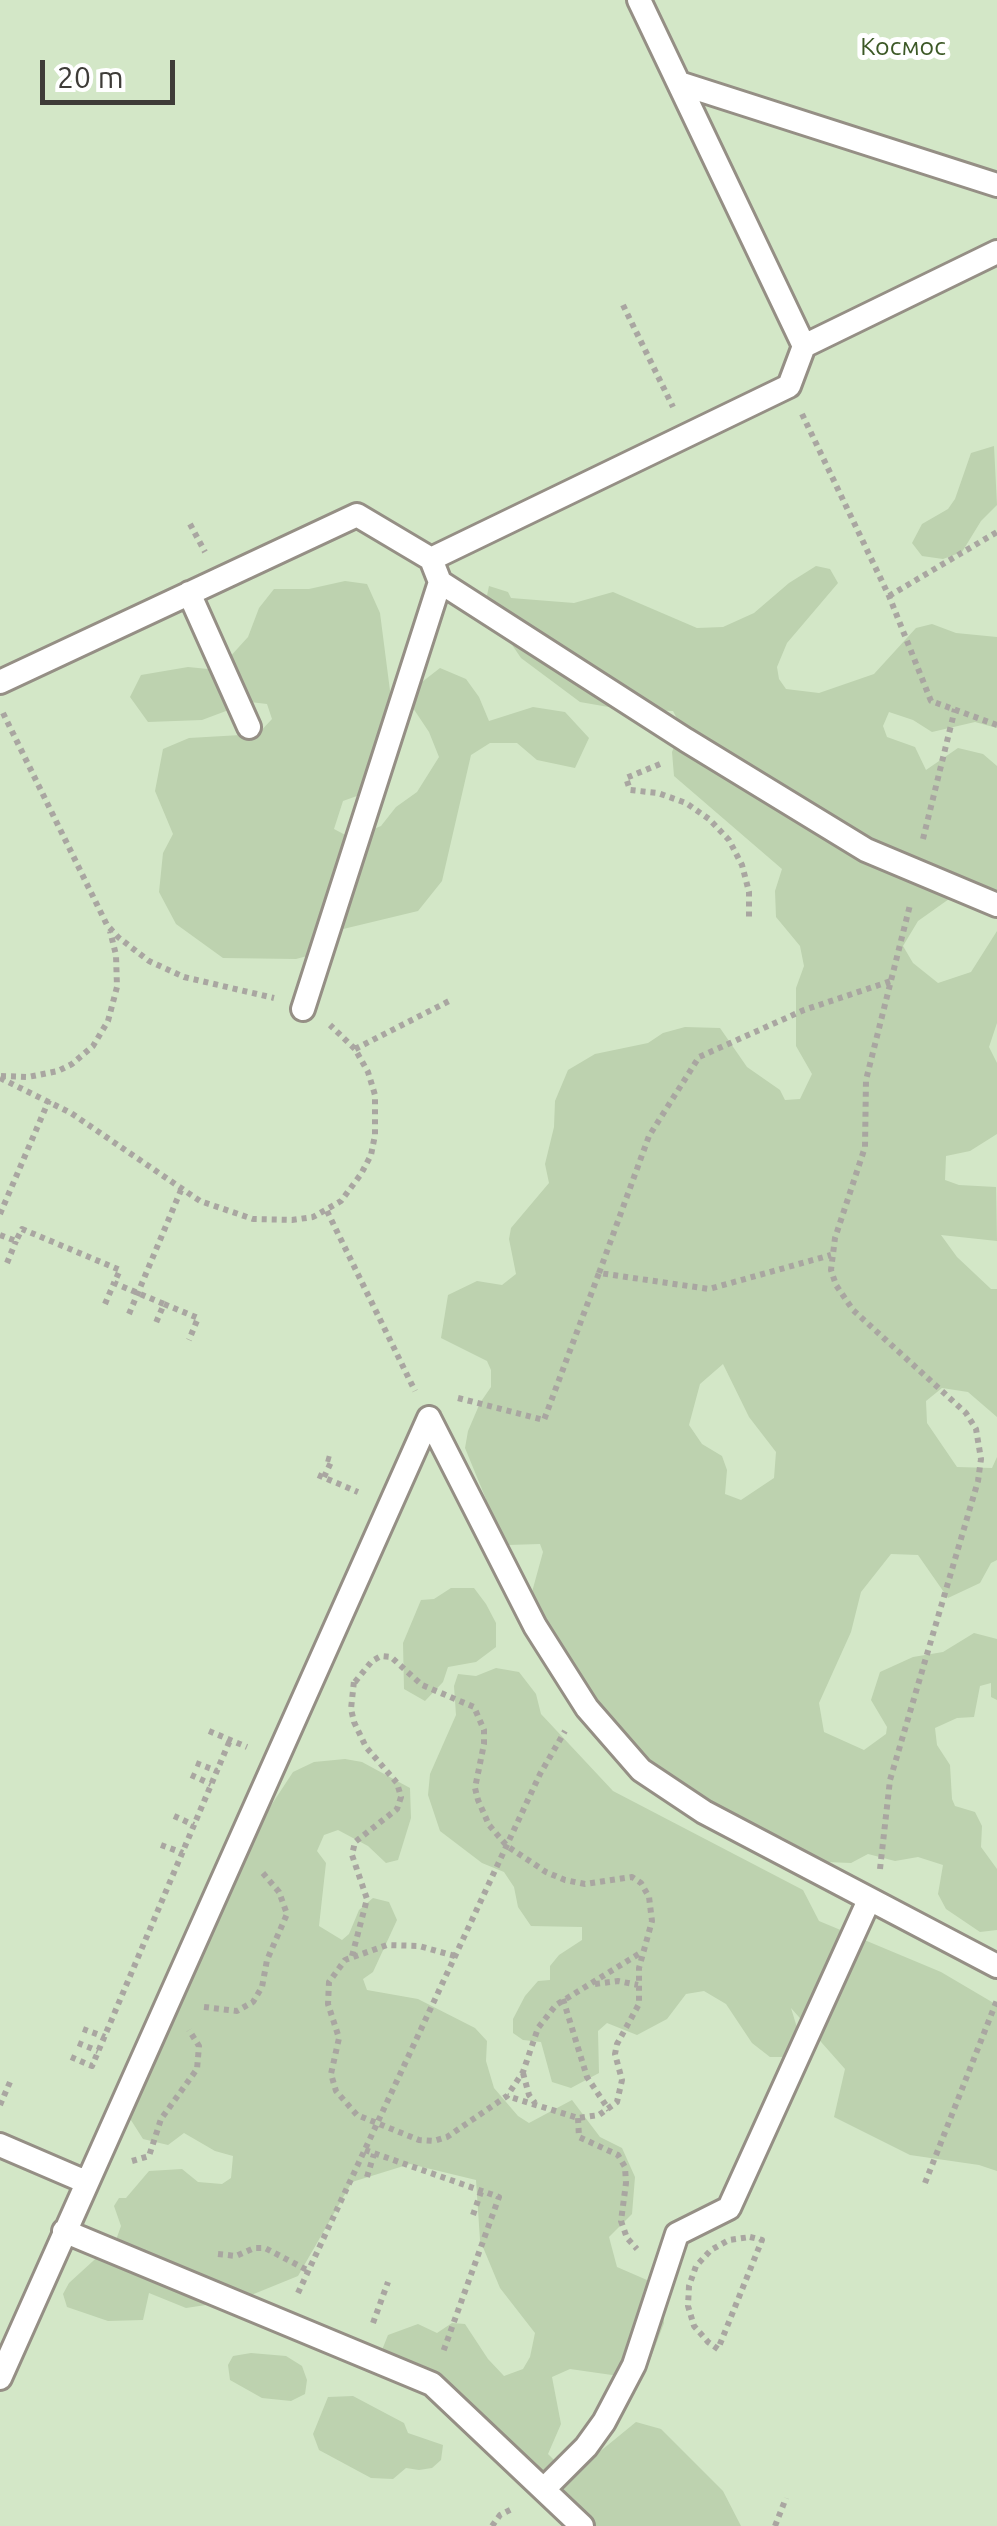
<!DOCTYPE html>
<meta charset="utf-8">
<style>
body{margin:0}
#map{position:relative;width:997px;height:2526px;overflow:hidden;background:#fefaf4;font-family:Ubuntu,sans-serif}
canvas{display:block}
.scale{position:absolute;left:40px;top:60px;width:135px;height:45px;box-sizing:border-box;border:5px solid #3e3c38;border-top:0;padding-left:12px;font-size:30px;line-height:35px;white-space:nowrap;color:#3e3c38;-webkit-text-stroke:8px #fff;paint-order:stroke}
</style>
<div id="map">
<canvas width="997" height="2526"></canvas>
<div class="scale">20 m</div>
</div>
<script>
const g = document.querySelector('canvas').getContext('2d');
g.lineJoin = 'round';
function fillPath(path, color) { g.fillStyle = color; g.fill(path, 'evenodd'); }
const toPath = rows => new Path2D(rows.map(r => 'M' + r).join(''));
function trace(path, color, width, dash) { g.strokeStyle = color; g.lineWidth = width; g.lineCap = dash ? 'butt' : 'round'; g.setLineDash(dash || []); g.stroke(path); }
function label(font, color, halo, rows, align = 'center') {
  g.font = font + ' Ubuntu,sans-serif'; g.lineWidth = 10; g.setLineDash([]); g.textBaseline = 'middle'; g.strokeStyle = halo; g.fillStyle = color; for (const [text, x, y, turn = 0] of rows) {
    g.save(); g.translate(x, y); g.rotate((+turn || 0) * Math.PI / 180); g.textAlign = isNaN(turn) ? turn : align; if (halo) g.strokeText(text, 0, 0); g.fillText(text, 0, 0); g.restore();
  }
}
fillPath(toPath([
 [0,0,997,0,997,2526,0,2526]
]), '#d3e7c7');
fillPath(toPath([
 [994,446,997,505,981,521,962,552,943,559,922,556,912,543,922,524,948,509,955,499,971,453],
 [816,566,830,569,838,583,787,643,777,667,779,679,786,689,819,693,874,674,916,628,932,624,956,633,997,637,997,728,975,722,932,732,913,720,889,712,883,726,887,737,915,747,926,770,958,748,983,754,997,766,997,914,983,902,949,899,918,921,903,946,913,963,938,983,971,972,997,931,997,1023,989,1047,997,1063,997,1134,970,1151,946,1156,945,1180,959,1185,996,1187,997,1241,941,1235,957,1257,991,1289,997,1289,997,1417,968,1392,942,1388,926,1401,927,1423,957,1467,992,1468,997,1457,997,1560,991,1563,980,1583,948,1598,918,1555,891,1554,861,1592,851,1632,819,1703,824,1732,864,1750,886,1734,887,1727,871,1700,880,1672,913,1657,943,1652,974,1633,997,1639,997,1700,991,1697,991,1683,980,1686,974,1717,957,1718,935,1728,937,1745,950,1765,952,1799,955,1806,975,1812,982,1826,981,1847,997,1869,997,1930,980,1932,946,1909,938,1894,943,1865,918,1857,895,1861,868,1854,851,1863,826,1862,782,1837,760,1839,663,1795,575,1679,568,1654,537,1614,532,1592,543,1552,540,1544,508,1545,484,1530,486,1499,465,1448,468,1431,480,1403,491,1387,491,1370,487,1361,441,1338,448,1295,477,1281,502,1285,516,1274,509,1239,511,1228,549,1183,545,1164,554,1127,555,1101,568,1070,595,1054,648,1043,663,1033,685,1027,720,1028,747,1067,780,1090,785,1100,800,1099,812,1074,796,1046,796,988,804,966,800,946,776,917,775,891,782,869,674,776,672,752,682,728,673,711,620,709,580,702,521,658,485,605,489,586,508,592,511,598,574,603,613,592,697,628,723,627,754,613,789,583],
 [723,1364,749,1417,776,1452,774,1478,741,1500,725,1494,727,1470,722,1456,702,1444,689,1425,700,1384],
 [345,581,367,584,380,613,393,714,402,739,395,762,368,792,343,801,334,829,351,838,381,826,396,807,417,792,439,757,429,732,411,705,422,682,440,668,466,679,479,697,489,721,533,707,565,712,589,738,575,768,537,760,517,743,490,743,471,755,442,881,418,911,339,930,330,950,296,959,223,958,176,924,159,892,163,853,173,834,155,791,163,749,189,738,258,734,272,719,267,704,250,702,202,720,148,722,130,697,141,675,188,667,218,670,248,637,259,608,274,589,309,589],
 [451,1588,474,1588,486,1604,496,1623,496,1647,476,1662,448,1667,443,1682,425,1701,404,1689,403,1643,421,1600,434,1599],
 [496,1668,519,1672,536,1694,541,1714,613,1791,803,1890,819,1921,941,1972,997,2005,997,2171,979,2165,910,2155,834,2117,845,2069,791,2008,799,2034,794,2052,782,2057,770,2057,752,2043,726,2004,704,1991,686,1994,667,2019,637,2035,607,2023,598,2031,599,2073,571,2088,552,2082,541,2042,523,2040,513,2033,513,2019,525,1996,538,1981,550,1980,550,1966,559,1955,582,1940,582,1927,531,1926,518,1907,514,1887,504,1872,482,1863,440,1831,428,1795,430,1774,456,1715,454,1686,458,1674,476,1676],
 [345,1759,362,1762,410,1788,411,1818,398,1860,386,1863,368,1846,338,1830,324,1835,317,1851,326,1863,319,1926,342,1940,349,1934,359,1910,373,1898,389,1902,397,1920,373,1972,363,1979,367,1990,418,1999,475,2028,487,2041,486,2061,494,2088,518,2116,529,2123,572,2100,600,2137,622,2148,635,2177,632,2214,609,2237,617,2267,647,2280,663,2304,664,2323,647,2368,619,2376,570,2369,552,2377,561,2424,548,2454,570,2476,636,2422,661,2429,723,2491,741,2526,583,2526,571,2523,524,2490,444,2396,390,2369,382,2350,388,2335,418,2324,437,2333,452,2323,465,2324,488,2359,504,2376,523,2369,530,2357,535,2333,500,2288,480,2240,476,2180,410,2164,352,2182,298,2276,239,2300,186,2308,149,2293,143,2320,108,2321,67,2307,63,2294,69,2283,116,2240,121,2226,114,2206,119,2198,126,2198,149,2171,182,2169,198,2182,222,2184,231,2178,233,2156,215,2151,184,2133,168,2145,143,2139,129,2117,236,1859,293,1772,314,1762],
 [251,2353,286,2356,302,2366,307,2380,305,2394,291,2401,262,2398,230,2380,228,2365,233,2356],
 [353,2396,404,2423,408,2433,443,2445,441,2460,432,2468,419,2470,406,2468,393,2479,371,2478,319,2450,313,2434,328,2397]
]), '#bdd2af');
const service = toPath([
 [639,0,804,346],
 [679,83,997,185],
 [431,559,440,582,686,740,866,850,997,905],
 [189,593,249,727],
 [0,682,357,515,431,559,789,386,804,346,997,252],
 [303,1009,440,582],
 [429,1418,535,1626,587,1708,641,1770,704,1812,997,1966],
 [0,2145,86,2182],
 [64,2231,432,2384,582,2526],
 [0,2378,429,1418],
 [544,2489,586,2447,604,2422,634,2365,677,2234,729,2208,869,1900]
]);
trace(service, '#958f85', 28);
trace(toPath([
 [623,305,673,407],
 [802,414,889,596,931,701,997,725],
 [190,524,205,552],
 [889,596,997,532],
 [3,713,107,925,118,937,149,961,184,977,274,998],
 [660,764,626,778,630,790,658,793,686,803,709,819,729,840,742,865,749,892,749,920],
 [923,839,955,709],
 [355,1049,453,999],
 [1,1076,28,1077,58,1071,72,1064,93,1046,108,1021,117,987,116,955,110,931],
 [0,1078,71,1113,200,1201,253,1219,292,1220,313,1217,341,1201,361,1174,371,1155,375,1135,375,1095,368,1072,355,1049,330,1025],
 [327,1211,415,1391],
 [0,1214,49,1100],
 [0,1235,16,1241,22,1229,120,1270,114,1283,164,1304,155,1325],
 [7,1263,16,1241],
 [599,1273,649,1136,699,1057,804,1010,891,981],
 [105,1304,114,1283],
 [164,1304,198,1318,189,1340],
 [129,1314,181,1190],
 [458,1398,544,1420,599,1273,709,1289,831,1255],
 [318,1475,358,1492],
 [324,1477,332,1460,325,1458],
 [355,1682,372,1661,381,1656,391,1657,422,1685,474,1707,484,1730,484,1744,475,1788,478,1800,489,1825,507,1846,546,1872,565,1880,585,1884,632,1877,641,1883,649,1897,652,1921,639,1968,639,2004,617,2044,615,2054,622,2080,617,2102,599,2115,578,2118,507,2096],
 [209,1731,247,1747],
 [196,1763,217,1771],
 [191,1775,211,1784],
 [174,1816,194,1825],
 [161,1845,183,1853],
 [880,1869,890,1780,978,1481,981,1459,976,1429,966,1413,853,1310,836,1285,831,1270,835,1238,865,1147,866,1080,910,905],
 [352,1956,367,1899,352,1855,355,1842,397,1809,401,1797,397,1783,366,1747,354,1722,351,1709,354,1681],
 [455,1956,419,1946,387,1945,345,1960,329,1982,328,2004,339,2038,331,2074,336,2091,357,2115,419,2140,434,2141,447,2137,507,2096,523,2072,538,2028,556,2005,642,1952],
 [595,1984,618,1981,638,1985],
 [563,1999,587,2077,609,2110],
 [204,2007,237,2011,253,2002,262,1987,267,1960,287,1914,279,1892,262,1872],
 [83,2029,105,2037],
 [78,2043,98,2051],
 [71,2057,92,2066,230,1740],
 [523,2073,529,2095,535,2103],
 [0,2105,10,2082],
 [578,2118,579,2137,618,2155,625,2167,626,2183,621,2221,627,2238,637,2249],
 [365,2150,499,2197,442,2355],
 [132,2161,149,2156,161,2119,197,2069,199,2046,189,2030],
 [367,2177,374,2154],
 [925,2183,997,2000],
 [473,2215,481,2192],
 [750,2237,762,2240,718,2349,708,2342,694,2326,688,2306,689,2286,696,2266,711,2250,729,2240,750,2237],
 [218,2254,236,2256,254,2248,265,2248,309,2271],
 [298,2293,540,1774,565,1731],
 [373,2323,388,2282],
 [492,2526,500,2515,514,2508],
 [775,2526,786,2498]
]), '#a9a6a1', 6, [5, 5]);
trace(service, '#fff', 22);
label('25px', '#3c5826', '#fff', [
 ["Космос",903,47]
]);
</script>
